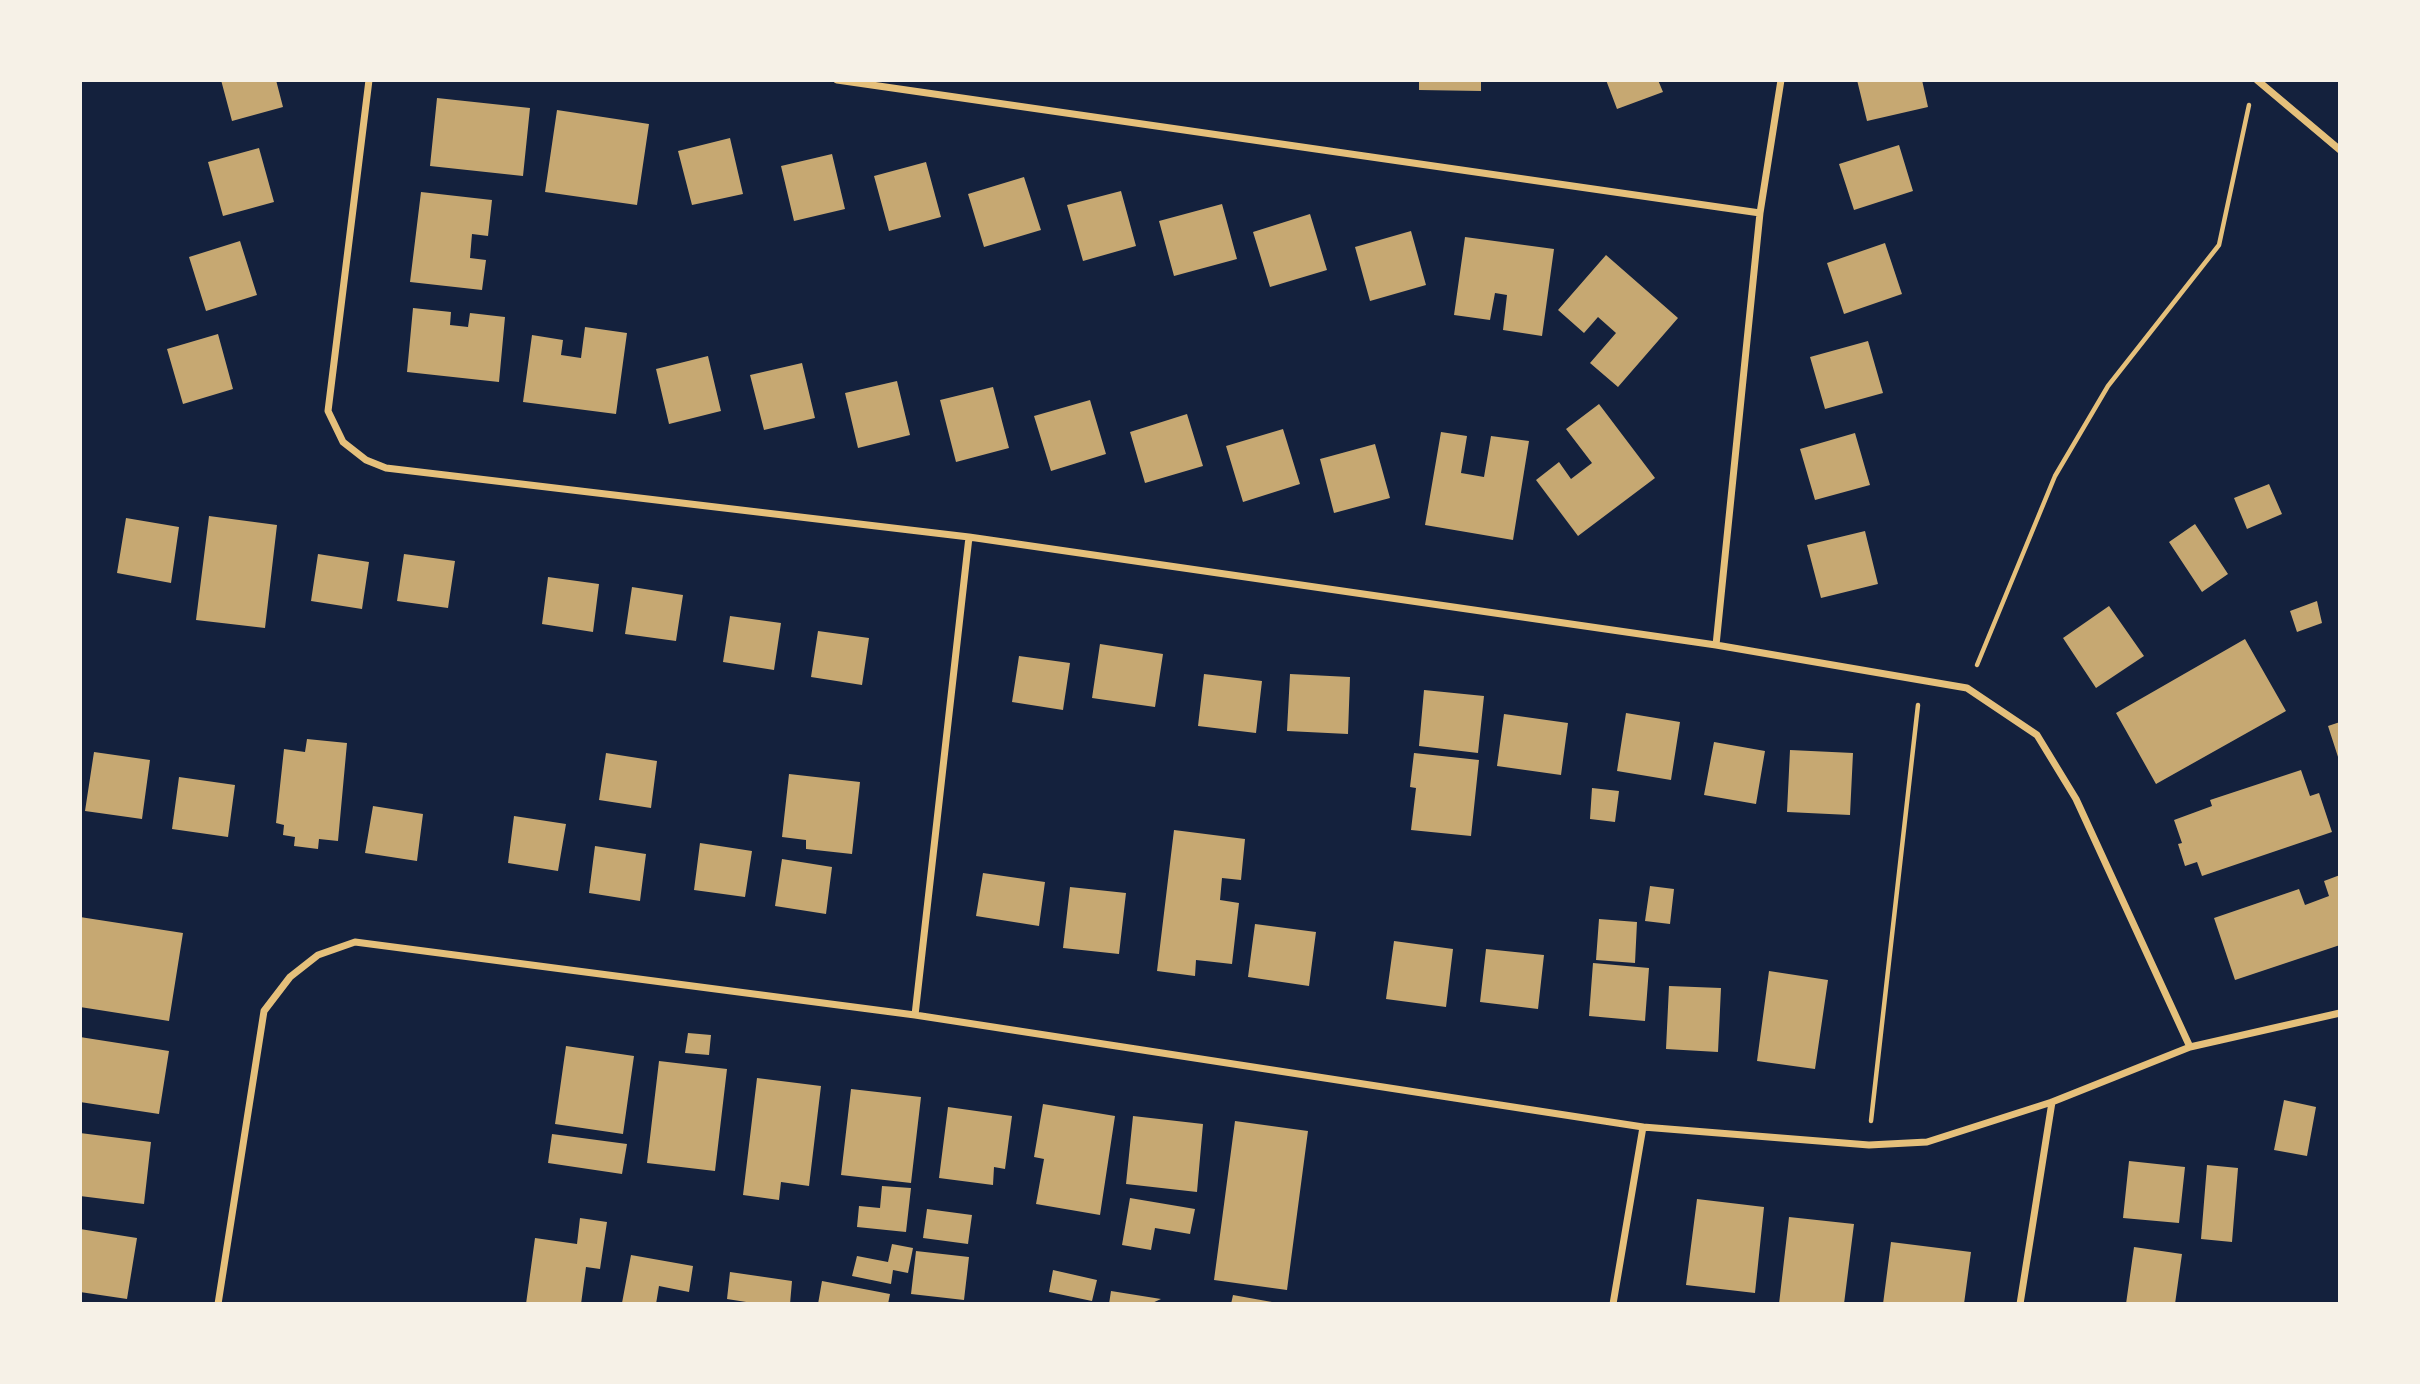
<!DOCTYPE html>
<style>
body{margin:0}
#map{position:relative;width:2420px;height:1384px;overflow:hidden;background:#14213d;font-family:"Roboto Condensed",sans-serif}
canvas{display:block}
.frame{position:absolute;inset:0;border:82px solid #f6f1e7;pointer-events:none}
</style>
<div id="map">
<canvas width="2420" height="1384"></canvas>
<div class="frame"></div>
</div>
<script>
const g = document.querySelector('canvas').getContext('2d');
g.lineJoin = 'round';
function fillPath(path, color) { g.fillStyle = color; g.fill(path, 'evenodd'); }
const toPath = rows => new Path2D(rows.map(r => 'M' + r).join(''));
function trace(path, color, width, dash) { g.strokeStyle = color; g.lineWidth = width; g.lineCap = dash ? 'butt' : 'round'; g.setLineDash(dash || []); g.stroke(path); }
fillPath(toPath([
 [221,80,276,80,283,107,232,121],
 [1419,80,1481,80,1481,91,1419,90],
 [1606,80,1658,80,1663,92,1617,109],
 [1857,80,1922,80,1928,107,1867,121],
 [437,98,530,108,523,176,430,166],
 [557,110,649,124,637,205,545,192],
 [730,138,743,194,692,205,678,151],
 [1899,145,1913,191,1854,210,1839,164],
 [259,148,274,202,223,216,208,162],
 [832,154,845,209,794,221,781,166],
 [926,162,941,217,889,231,874,176],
 [1024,177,1041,230,984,247,968,194],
 [1121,191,1136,246,1083,261,1067,205],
 [421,192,492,200,488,236,472,234,470,258,486,260,482,290,410,282],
 [1222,204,1237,259,1174,276,1159,221],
 [1310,214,1327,270,1270,287,1253,232],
 [1411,231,1426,285,1370,301,1355,247],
 [1465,237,1554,249,1542,336,1503,330,1507,295,1495,293,1490,320,1454,315],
 [240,241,257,295,206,311,189,257],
 [1885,243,1902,294,1844,314,1827,263],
 [1606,255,1678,318,1618,387,1590,363,1616,333,1598,317,1584,333,1558,310],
 [413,308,451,312,450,325,468,327,470,313,505,317,499,382,407,372],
 [585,327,627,333,616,414,523,402,532,335,563,340,561,355,581,358],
 [218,334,233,389,183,404,167,349],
 [1868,341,1883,393,1825,409,1810,357],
 [708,356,721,411,669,424,656,369],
 [802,363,815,418,764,430,750,375],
 [897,381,910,435,858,448,845,393],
 [993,387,1009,448,956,462,940,400],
 [1090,400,1106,454,1051,471,1034,416],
 [1599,404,1655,478,1578,536,1536,480,1559,462,1571,479,1592,463,1566,429],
 [1187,414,1203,466,1145,483,1130,432],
 [1283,429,1300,484,1243,502,1226,446],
 [1441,432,1467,436,1461,473,1484,477,1491,436,1529,441,1513,540,1425,525],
 [1855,433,1870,485,1815,500,1800,449],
 [1375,444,1390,498,1334,513,1320,459],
 [2269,484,2282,514,2247,529,2234,498],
 [209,516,277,525,265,628,196,620],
 [126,518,179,527,171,583,117,573],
 [2195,524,2228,574,2202,592,2169,542],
 [1865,531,1878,584,1821,598,1807,545],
 [318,554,369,562,362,609,311,601],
 [404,554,455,561,448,608,397,601],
 [548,577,599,584,593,632,542,624],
 [632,587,683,595,676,641,625,634],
 [2317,601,2322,623,2297,632,2290,611],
 [2109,606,2144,656,2096,688,2063,638],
 [730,616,781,623,774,670,723,662],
 [818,631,869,638,862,685,811,677],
 [2245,639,2286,711,2156,784,2116,713],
 [1100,644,1163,654,1155,707,1092,698],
 [1019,656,1070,663,1063,710,1012,702],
 [1204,674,1262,681,1256,733,1198,726],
 [1290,674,1350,677,1348,734,1287,731],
 [1424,690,1484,696,1478,753,1419,746],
 [1626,713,1680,722,1671,780,1617,771],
 [1504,714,1568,723,1561,775,1497,766],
 [2340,722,2340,760,2339,760,2328,726],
 [307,739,347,743,338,841,319,839,318,849,294,846,295,837,283,835,284,825,276,823,284,749,305,752],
 [1714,742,1765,751,1756,804,1704,795],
 [1790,750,1853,753,1850,815,1787,812],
 [94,752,150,760,142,819,85,811],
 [606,753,657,761,651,808,599,800],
 [1414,753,1479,760,1471,836,1411,830,1416,788,1410,787],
 [2301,770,2310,796,2319,793,2332,832,2202,876,2197,862,2185,866,2178,844,2182,843,2174,820,2212,806,2210,800],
 [789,774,860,782,852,854,806,849,806,840,782,837],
 [179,777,235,785,228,837,172,829],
 [1592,788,1619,791,1615,822,1590,819],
 [373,806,423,814,417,861,365,853],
 [514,816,566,824,558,871,508,863],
 [1174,830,1245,839,1241,880,1222,878,1220,900,1239,903,1232,964,1196,960,1195,976,1157,971],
 [700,843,752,851,745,897,694,890],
 [595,846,646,854,640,901,589,893],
 [782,859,832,867,826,914,775,906],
 [983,873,1045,882,1039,926,976,916],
 [2340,875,2340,945,2235,980,2214,918,2299,889,2305,905,2329,896,2324,881],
 [1650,886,1674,889,1670,924,1645,921],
 [1070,887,1126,893,1119,954,1063,948],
 [80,917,183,933,169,1021,80,1007],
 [1599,919,1637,922,1635,963,1596,960],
 [1255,924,1316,932,1309,986,1248,977],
 [1394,941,1453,949,1446,1007,1386,999],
 [1486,949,1544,955,1538,1009,1480,1002],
 [1593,963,1649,968,1645,1021,1589,1016],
 [1769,971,1828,980,1815,1069,1757,1061],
 [1669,986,1721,988,1718,1052,1666,1049],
 [688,1033,711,1035,709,1055,685,1053],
 [80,1037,169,1051,159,1114,80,1102],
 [566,1046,634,1056,623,1134,555,1124],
 [659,1061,727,1069,715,1171,647,1163],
 [757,1078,821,1086,809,1186,781,1182,779,1200,743,1195],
 [851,1089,921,1097,911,1183,841,1175],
 [2284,1100,2316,1107,2307,1156,2274,1150],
 [1043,1104,1115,1116,1100,1215,1036,1204,1044,1159,1034,1157],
 [948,1107,1012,1116,1005,1169,994,1167,993,1185,939,1178],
 [1133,1116,1203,1124,1197,1192,1126,1184],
 [1235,1121,1308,1131,1287,1290,1214,1280],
 [80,1133,151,1142,144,1204,80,1196],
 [552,1134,627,1144,622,1174,548,1163],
 [2129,1161,2185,1167,2179,1223,2123,1218],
 [2207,1165,2238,1168,2232,1242,2201,1239],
 [882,1186,911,1188,906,1232,857,1227,859,1206,880,1208],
 [1130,1198,1195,1209,1190,1234,1155,1228,1151,1250,1122,1245],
 [1697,1199,1764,1207,1755,1293,1686,1285],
 [927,1209,972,1215,968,1244,923,1238],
 [1789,1217,1854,1224,1844,1304,1779,1304],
 [580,1218,607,1222,600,1269,586,1267,581,1304,526,1304,535,1238,577,1244],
 [80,1229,137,1238,127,1299,80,1292],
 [1891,1242,1971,1252,1964,1304,1883,1304],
 [892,1244,913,1248,908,1273,893,1270,891,1284,852,1276,857,1256,888,1262],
 [2134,1247,2182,1254,2175,1304,2126,1304],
 [916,1251,969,1257,964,1300,911,1294],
 [631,1255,693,1266,689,1292,659,1286,656,1304,622,1303],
 [1053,1270,1097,1280,1092,1301,1049,1292],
 [730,1272,792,1281,790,1304,759,1304,727,1299],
 [822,1281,890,1294,888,1304,818,1304],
 [1111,1291,1161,1299,1150,1304,1109,1304],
 [1233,1295,1272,1302,1272,1304,1231,1304]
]), '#c6a872');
trace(toPath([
 [1977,665,2055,476,2108,386,2219,245,2249,105],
 [1871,1121,1918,705]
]), '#e5c07b', 4.5);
trace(toPath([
 [369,80,328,411,343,442,366,460,386,468,969,537,1716,645,1967,688,2037,735,2076,799,2190,1047],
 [837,80,1760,213],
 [2257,80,2340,150],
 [1716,645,1760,213,1781,80],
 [915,1015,969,537],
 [218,1304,264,1011,290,977,318,955,355,942,915,1015,1643,1127,1869,1145,1927,1142,2052,1102,2190,1047,2340,1013],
 [1613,1304,1643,1127],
 [2020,1304,2052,1102]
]), '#e5c07b', 7);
</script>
